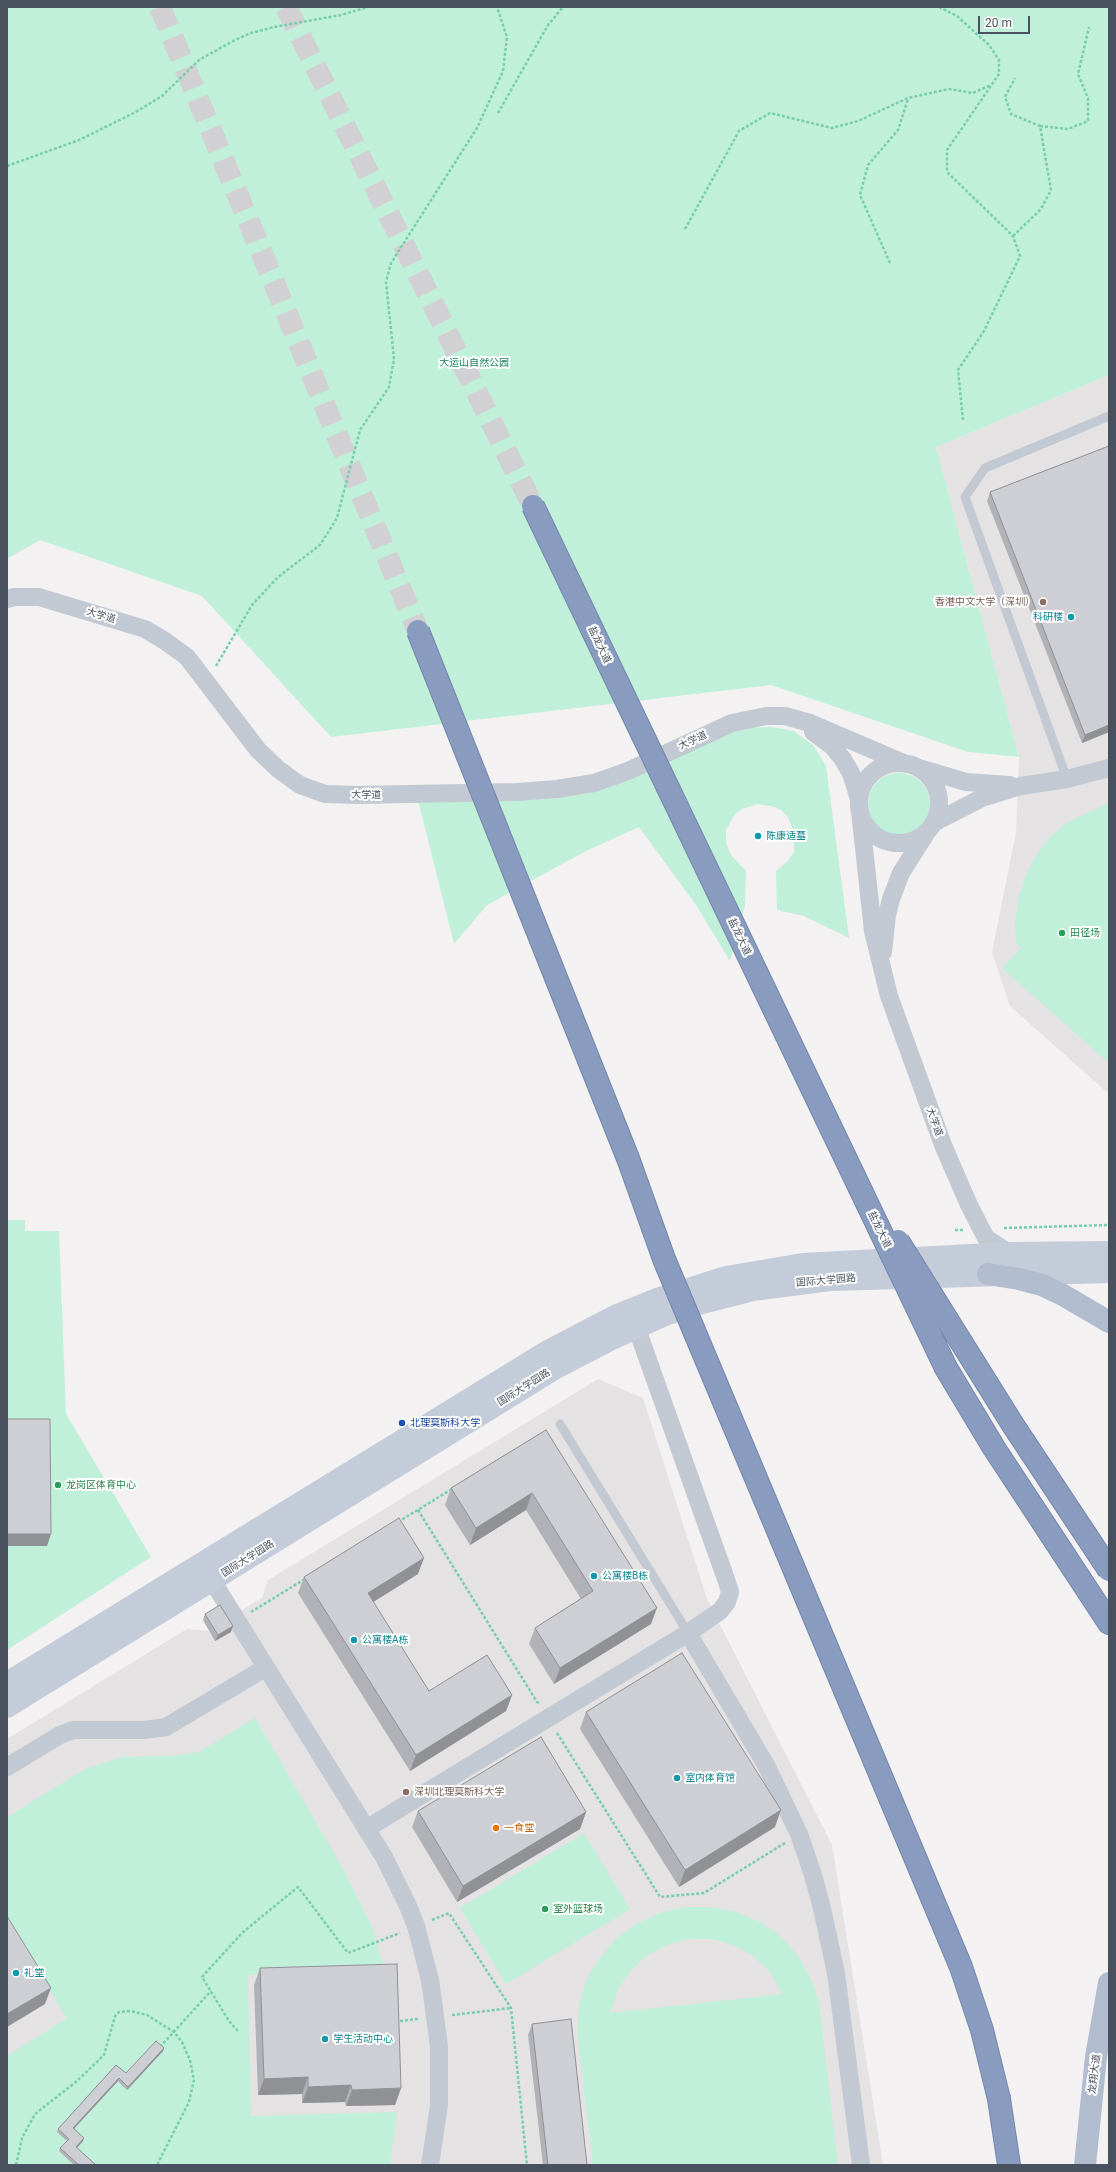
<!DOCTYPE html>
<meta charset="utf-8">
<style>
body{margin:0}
#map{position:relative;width:1116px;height:2172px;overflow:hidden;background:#f3f1f1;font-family:Roboto,sans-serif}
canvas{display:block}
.frame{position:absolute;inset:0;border:8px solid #49515e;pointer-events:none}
.scale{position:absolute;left:978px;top:16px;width:52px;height:18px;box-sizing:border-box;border:2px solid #49515e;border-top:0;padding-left:5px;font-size:12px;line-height:14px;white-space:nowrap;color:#49515e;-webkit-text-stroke:3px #fff;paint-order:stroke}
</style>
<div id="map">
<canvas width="1116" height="2172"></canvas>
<div class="frame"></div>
<div class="scale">20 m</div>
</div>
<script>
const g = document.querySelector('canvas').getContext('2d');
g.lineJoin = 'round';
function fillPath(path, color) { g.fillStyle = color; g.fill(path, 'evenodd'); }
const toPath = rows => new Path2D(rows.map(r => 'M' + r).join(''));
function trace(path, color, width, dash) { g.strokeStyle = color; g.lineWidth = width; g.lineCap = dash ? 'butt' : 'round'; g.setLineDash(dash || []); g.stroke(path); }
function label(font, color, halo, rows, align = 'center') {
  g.font = font + ' Roboto,"Noto Sans SC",sans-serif'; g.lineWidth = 4; g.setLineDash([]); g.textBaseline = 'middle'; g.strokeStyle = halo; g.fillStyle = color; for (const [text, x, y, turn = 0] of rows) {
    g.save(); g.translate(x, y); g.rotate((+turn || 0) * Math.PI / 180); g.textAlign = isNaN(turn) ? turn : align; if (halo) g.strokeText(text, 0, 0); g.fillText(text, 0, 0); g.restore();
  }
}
fillPath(toPath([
 [1109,375,1109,1094,1010,1006,992,952,1016,832,1019,757,936,447],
 [598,1379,643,1398,707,1599,832,1845,883,2165,7,2165,7,1739,187,1629,208,1631,255,1602,262,1598,268,1580]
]), '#e4e2e3');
fillPath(toPath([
 [7,7,1109,7,1109,375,936,447,1019,757,968,752,771,685,331,737,202,596,40,540,7,559],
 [772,727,794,731,814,746,826,766,849,938,804,916,777,910,776,871,788,861,794,852,794,833,788,817,782,811,775,807,757,804,742,809,735,814,726,830,726,843,731,855,746,871,745,905,730,961,696,905,639,827,586,851,487,905,454,944,418,800,557,797,741,728],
 '868 804a31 31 0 1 1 62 0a31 31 0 1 1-62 0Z',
 [1109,803,1109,1063,1002,968,1021,948,1016,942,1015,924,1018,899,1027,872,1036,856,1051,836,1066,823],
 [7,1220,25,1220,25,1231,59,1231,66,1414,151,1557,7,1650],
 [255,1718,341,1865,372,1927,385,1972,248,1975,251,2116,397,2112,390,2165,7,2165,7,2056,67,2018,7,1923,7,1817,85,1769,122,1757,171,1756,199,1752],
 [584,1833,630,1909,506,1984,460,1908],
 [685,1907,711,1907,736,1912,760,1922,781,1937,798,1956,811,1979,819,2003,838,2165,593,2165,577,2032,579,2006,586,1981,599,1959,616,1939,636,1924,660,1913],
 [690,1939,712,1939,733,1945,752,1955,770,1972,783,1994,610,2013,619,1987,633,1968,649,1954,669,1944]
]), '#c0f0d9');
trace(toPath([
 [160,7,418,631],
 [286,7,533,506]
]), '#d1d1d4', 22, [22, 11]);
const highway = toPath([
 [946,1368,994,1448,1109,1623],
 [999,2099,1009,2165]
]);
trace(highway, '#7487ab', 24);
trace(toPath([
 [939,7,957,16,989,45,999,60,999,74,947,150,947,172,1013,236,1020,256,984,331,958,370,963,420],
 [498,113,548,25,563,7],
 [1040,126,1068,129,1088,121,1088,98,1078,74,1089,27],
 [7,166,79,140,134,113,162,96,199,60,233,41,251,33,274,27,341,15,368,7],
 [685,229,739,131,770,113,832,128,858,121,908,98,949,89,973,93,991,85],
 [1013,236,1041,209,1051,190,1040,126,1011,114,1005,97,1015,78],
 [890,263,860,195,868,165,898,130,908,99],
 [216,666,252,605,278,577,320,545,337,518,360,430,389,387,394,359,386,282,391,263,477,128,503,71,507,37,497,7],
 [1004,1228,1109,1225],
 [955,1230,963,1230],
 [418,1510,537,1702,540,1703],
 [398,1522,452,1489],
 [251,1612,305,1579],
 [557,1733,660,1897,704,1893,785,1843],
 [432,1920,449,1913,511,2008,527,2165],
 [452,2015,511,2008],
 [400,2021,418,2019],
 [238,2031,229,2021,202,1977,242,1933,298,1887,348,1953,400,1933],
 [160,2047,211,1991],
 [16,2165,22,2138,35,2114,77,2081,104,2055,115,2016,119,2012,131,2011,147,2015,174,2032,182,2042,190,2060,194,2080,189,2102,157,2165]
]), '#78ceae', 2.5, [3, 2]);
trace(toPath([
 [1067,779,965,497,985,468,1109,416],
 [560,1424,688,1633]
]), '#c2c9d2', 9);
trace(toPath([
 [7,599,14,597,39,597,145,629,165,641,187,657,258,750,278,769,300,785,325,794,357,795,517,792,557,789,594,783,628,771,732,723,766,716,785,716,810,723,906,764],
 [813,732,832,746,842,758,851,773,859,799],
 '859 803a40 40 0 1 1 80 0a40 40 0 1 1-80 0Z',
 [922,769,966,782,1010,785],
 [860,811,873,931,889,996,943,1145,969,1205,986,1238,1009,1253],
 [935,822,982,798,1021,786,1067,779,1109,768],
 [883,952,887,915,891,899,901,873,925,835],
 [205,1569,384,1857,408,1906,416,1926,430,1980,439,2046,439,2105,430,2165],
 [688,1633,766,1765,799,1834,812,1872,821,1904,836,1973,861,2165],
 [7,1767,60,1735,73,1730,145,1730,166,1727,265,1668],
 [366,1829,688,1633,720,1611,727,1602,730,1592,727,1582,632,1315]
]), '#c2c9d2', 18);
trace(toPath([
 [7,1683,548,1351,615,1316,657,1299,726,1277,803,1264,1009,1253,1109,1252],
 [7,1707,556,1368,612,1339,665,1315,694,1305,753,1290,830,1280,1109,1272]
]), '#c4cbd9', 22);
trace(toPath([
 [988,1274,1019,1279,1042,1285,1063,1295,1109,1322],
 [1085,2165,1096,2057,1109,1983]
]), '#b1bccf', 22);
trace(highway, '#899cbf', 22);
const highwayBridge = toPath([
 [533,506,946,1368],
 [418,631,629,1161,664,1259,961,1967,982,2030,999,2099],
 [898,1241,1013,1425,1109,1570]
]);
trace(highwayBridge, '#7487ab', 24, []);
trace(highwayBridge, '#899cbf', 22);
fillPath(toPath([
 [1109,446,1109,732,1082,743,987,501,990,492],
 [546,1430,651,1624,554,1684,529,1644,535,1628,581,1599,526,1510,470,1545,445,1505,451,1488],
 [418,1574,373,1602,429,1691,512,1695,506,1711,410,1771,298,1593,304,1577],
 [205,1614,231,1632,215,1641,203,1620],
 [586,1712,775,1827,679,1887,580,1729],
 [418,1811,586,1812,580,1829,457,1902,412,1827],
 [260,1968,401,2088,395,2105,346,2106,345,2102,302,2103,302,2094,258,2095,254,1985],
 [532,2024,587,2165,543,2165,528,2035],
 [164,2048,163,2051,127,2090,118,2081,74,2128,84,2138,83,2141,77,2148,96,2165,74,2165,59,2151,60,2148,67,2141,57,2132,58,2129,116,2065,126,2073]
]), '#b1b2b7');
fillPath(toPath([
 [1109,725,1109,732,1082,743,1085,735],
 [532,1493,526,1510,470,1545,476,1528],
 [7,1534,51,1534,47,1546,7,1546],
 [424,1558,418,1574,362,1609,368,1593],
 [657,1608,651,1624,554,1684,560,1668],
 [233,1626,231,1632,215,1641,218,1635],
 [512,1695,506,1711,410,1771,416,1755],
 [781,1810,775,1827,679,1887,685,1870],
 [586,1812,580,1829,457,1902,463,1886],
 [51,1988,45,2004,7,2027,7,2014],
 [164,2048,163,2051,127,2090,128,2087],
 [308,2077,302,2094,258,2095,264,2079],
 [119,2078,118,2081,72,2131,73,2128],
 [351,2085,345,2102,302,2103,308,2087],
 [401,2088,395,2105,346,2106,352,2090],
 [84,2138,83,2141,75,2150,76,2147]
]), '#909195');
const building = toPath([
 [1109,446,1109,725,1085,735,990,492,1109,446],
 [7,1419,50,1419,51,1534,7,1534,7,1419],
 [546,1430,657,1608,560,1668,535,1628,593,1591,532,1493,476,1528,451,1488,546,1430],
 [399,1518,424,1558,368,1593,429,1691,487,1655,512,1695,416,1755,304,1577,399,1518],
 [220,1605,233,1626,218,1635,205,1614,220,1605],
 [682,1653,781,1810,685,1870,586,1712,682,1653],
 [541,1737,586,1812,463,1886,418,1811,541,1737],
 [7,1916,51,1988,7,2014,7,1916],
 [397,1964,401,2088,352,2090,351,2085,308,2087,308,2077,264,2079,260,1968,397,1964],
 [571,2019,587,2165,548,2165,532,2024,571,2019],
 [156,2041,164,2048,128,2087,119,2078,73,2128,84,2138,76,2147,96,2165,79,2165,60,2148,69,2139,58,2129,116,2065,126,2073,156,2041]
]);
fillPath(building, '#cecfd5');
trace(building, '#909195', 1);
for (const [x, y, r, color] of [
 [1043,602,4,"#8d6e63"],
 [1071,617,4,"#0f9aa8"],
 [758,836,4,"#0f9aa8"],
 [1062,933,4,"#2e9e5b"],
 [402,1423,4,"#1a4fb4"],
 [58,1485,4,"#2e9e5b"],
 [594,1576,4,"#0f9aa8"],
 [354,1640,4,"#0f9aa8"],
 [677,1778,4,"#0f9aa8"],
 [406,1792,4,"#8d6e63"],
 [496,1828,4,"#e8710a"],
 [545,1909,4,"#2e9e5b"],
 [16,1973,4,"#0f9aa8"],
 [325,2039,4,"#0f9aa8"]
]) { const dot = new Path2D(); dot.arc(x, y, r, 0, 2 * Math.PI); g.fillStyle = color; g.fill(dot); trace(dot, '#fff', 1.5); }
label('10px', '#18815a', '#fff', [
 ["大运山自然公园",474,363]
]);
label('10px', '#785e54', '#fff', [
 ["香港中文大学（深圳）",1035,602],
 ["深圳北理莫斯科大学",414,1792,"left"]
], 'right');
label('10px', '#49515e', '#fff', [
 ["大学道",101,616,17],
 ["盐龙大道",599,645,65],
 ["大学道",693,741,-25],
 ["大学道",366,795],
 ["盐龙大道",739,937,65],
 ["大学道",934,1122,70],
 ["盐龙大道",879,1230,64],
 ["国际大学园路",826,1281,-5],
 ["国际大学园路",524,1388,-32],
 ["国际大学园路",248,1559,-32],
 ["龙翔大道",1095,2074,-83]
]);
label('10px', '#0d838f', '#fff', [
 ["科研楼",1063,617,"right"],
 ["陈康适墓",766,836],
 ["公寓楼B栋",602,1576],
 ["公寓楼A栋",362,1640],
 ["室内体育馆",685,1778],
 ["礼堂",24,1973],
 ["学生活动中心",333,2039]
], 'left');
label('10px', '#27864d', '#fff', [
 ["田径场",1070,933],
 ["龙岗区体育中心",66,1485],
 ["室外篮球场",553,1909]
], 'left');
label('10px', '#164399', '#fff', [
 ["北理莫斯科大学",410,1423]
], 'left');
label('10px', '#c56008', '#fff', [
 ["一食堂",504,1828]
], 'left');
</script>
